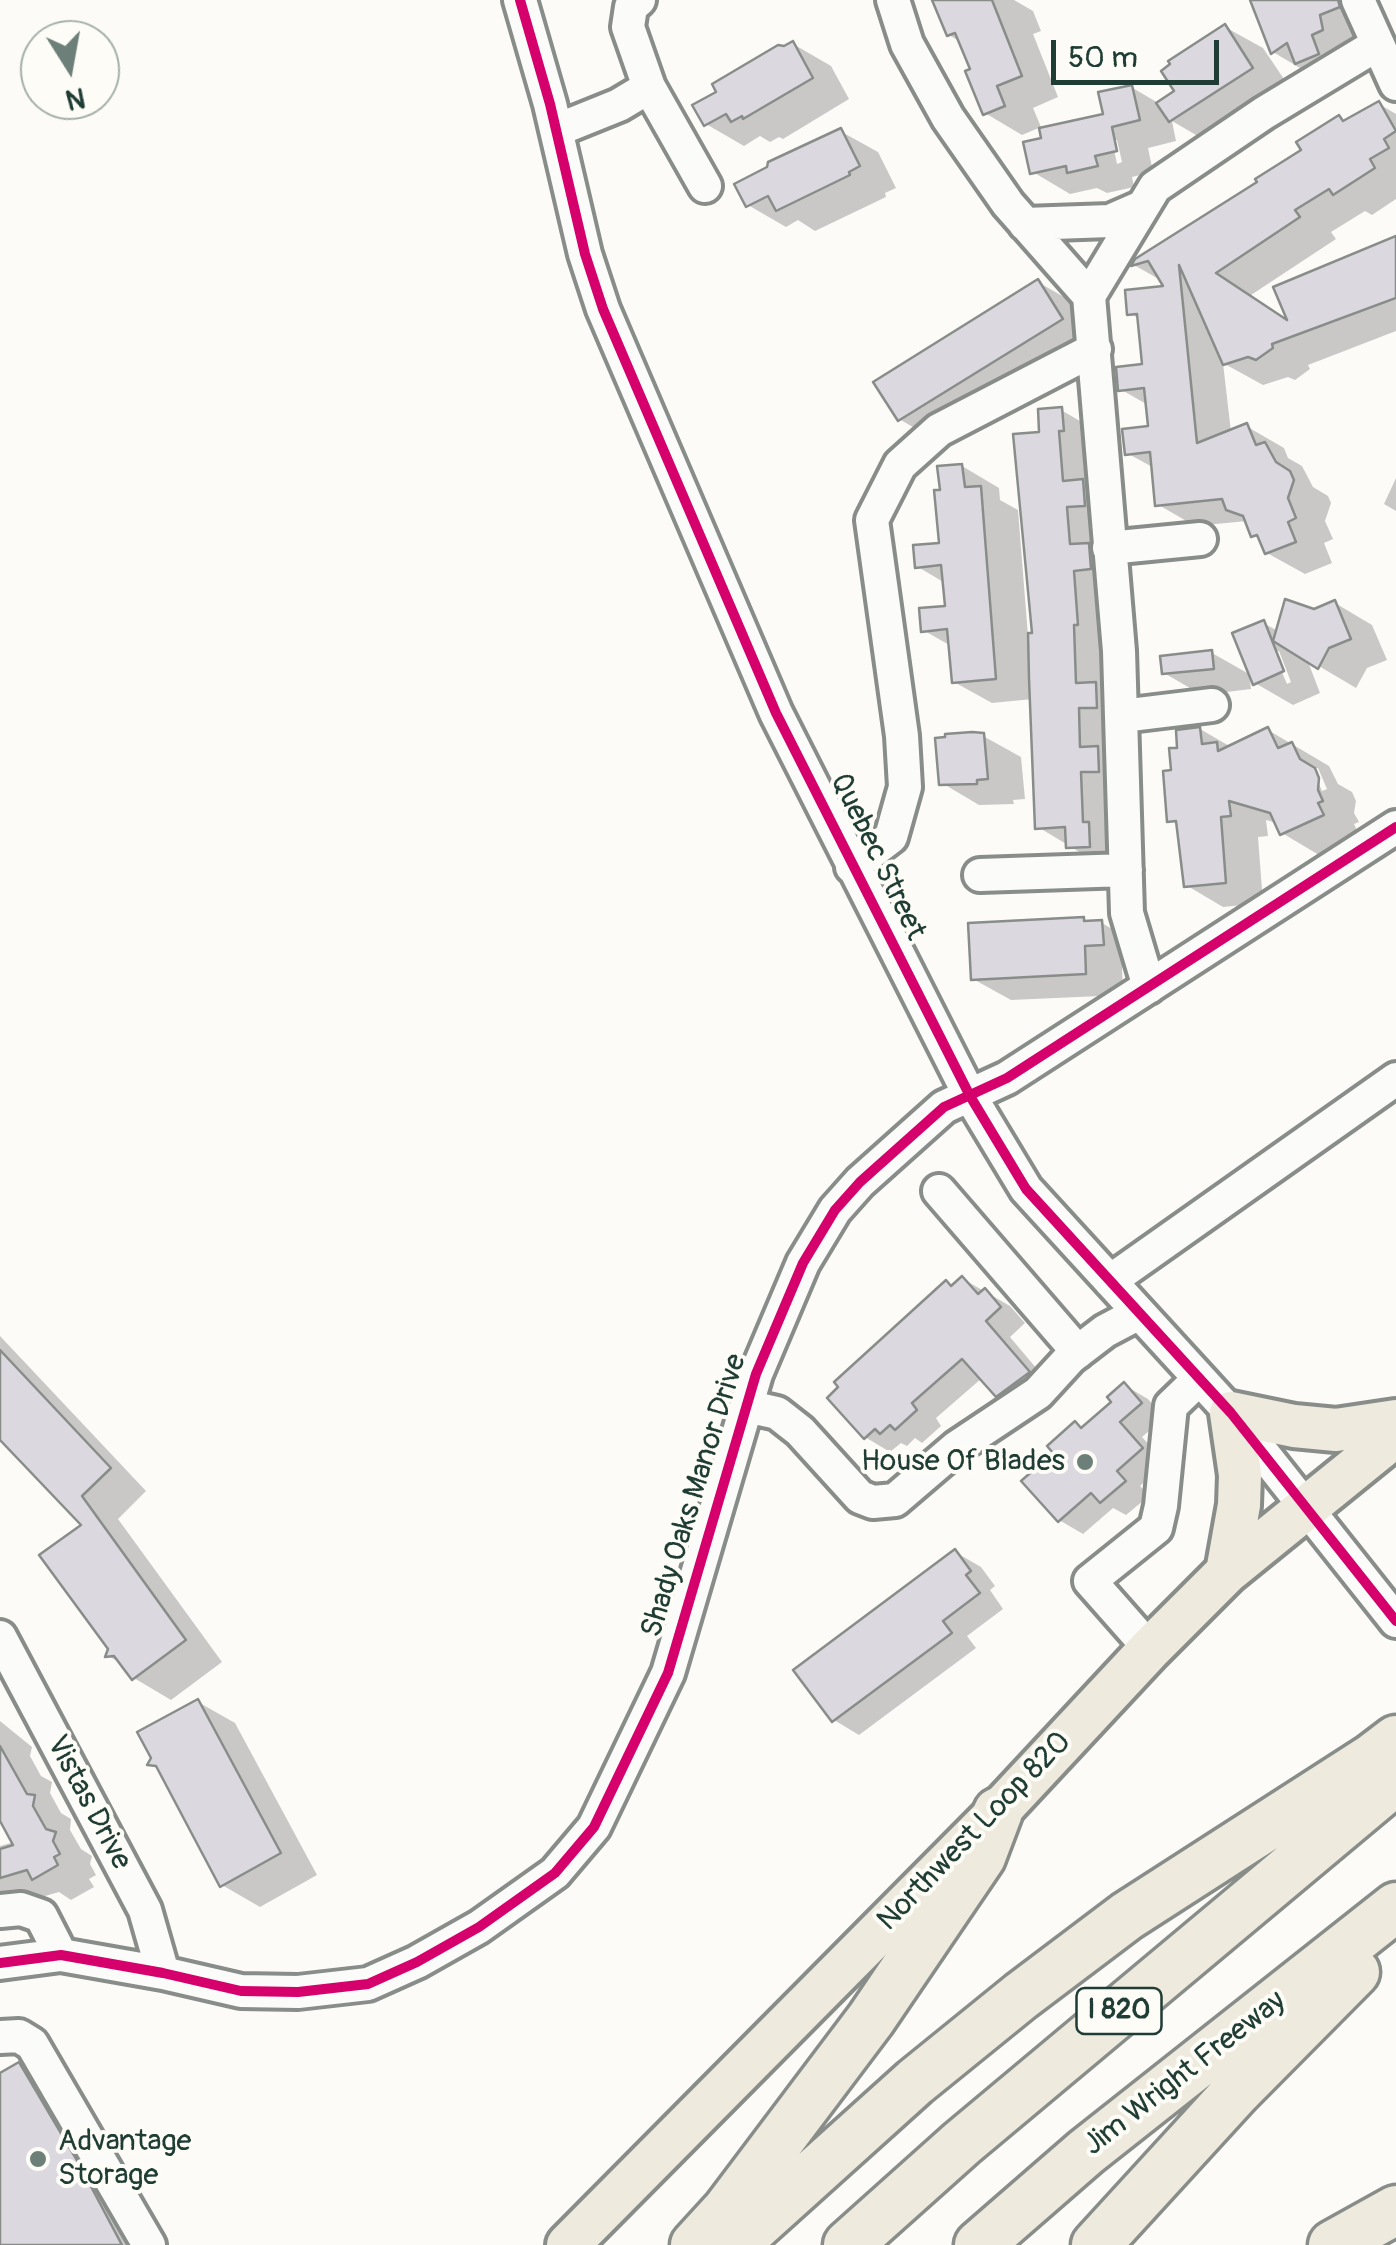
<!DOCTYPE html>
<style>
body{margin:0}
#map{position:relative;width:1396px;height:2245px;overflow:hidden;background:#fcfbf8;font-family:Pangolin,sans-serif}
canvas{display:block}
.north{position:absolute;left:20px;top:20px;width:100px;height:100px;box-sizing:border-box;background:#fdfcf7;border:2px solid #a4b0a9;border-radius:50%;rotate:169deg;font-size:28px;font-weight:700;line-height:40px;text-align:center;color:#1f3d34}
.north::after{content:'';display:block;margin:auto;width:35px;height:45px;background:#6c8079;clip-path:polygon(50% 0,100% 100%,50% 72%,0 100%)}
.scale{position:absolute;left:1051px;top:40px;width:168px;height:45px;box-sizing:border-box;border:5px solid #1f3d34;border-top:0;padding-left:12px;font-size:30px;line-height:35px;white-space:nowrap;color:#1f3d34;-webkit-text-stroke:8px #fdfcf7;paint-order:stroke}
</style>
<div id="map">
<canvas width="1396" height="2245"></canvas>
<div class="north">N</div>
<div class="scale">50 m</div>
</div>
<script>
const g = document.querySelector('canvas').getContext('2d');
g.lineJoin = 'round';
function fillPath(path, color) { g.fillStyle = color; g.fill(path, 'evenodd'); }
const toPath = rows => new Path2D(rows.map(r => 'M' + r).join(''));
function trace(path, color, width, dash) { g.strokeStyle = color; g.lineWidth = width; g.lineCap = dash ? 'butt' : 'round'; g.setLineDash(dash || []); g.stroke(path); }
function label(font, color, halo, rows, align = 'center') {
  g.font = font + ' Pangolin,sans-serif'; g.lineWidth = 8; g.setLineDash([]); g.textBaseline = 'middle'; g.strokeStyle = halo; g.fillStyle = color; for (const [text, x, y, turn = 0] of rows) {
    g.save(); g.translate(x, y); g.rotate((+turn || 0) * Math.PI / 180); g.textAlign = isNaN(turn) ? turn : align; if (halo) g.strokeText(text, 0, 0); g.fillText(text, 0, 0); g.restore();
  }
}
fillPath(toPath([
 [934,0,1014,0,1033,11,1041,31,1033,34,1058,97,1033,108,1041,127,1022,135,985,113,961,42,949,35],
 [1252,0,1348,0,1361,35,1310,74,1273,52],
 [1225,27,1263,48,1290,88,1208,142,1172,121,1176,141,1148,148,1153,172,1132,177,1134,187,1107,193,1097,188,1070,194,1033,172,1106,116,1131,87,1160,104,1177,92],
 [1112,140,1117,140,1122,162,1117,164],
 [793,44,831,66,849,99,783,139,779,137,770,142,760,136,744,146,706,124,719,92],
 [1379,104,1396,114,1396,199,1372,215,1365,211,1331,232,1336,239,1251,295,1290,322,1396,238,1396,331,1308,365,1310,369,1295,380,1288,377,1263,385,1223,363,1231,432,1246,426,1284,448,1288,458,1302,466,1313,487,1328,496,1331,503,1325,521,1333,539,1324,543,1332,563,1305,574,1267,553,1262,540,1253,535,1247,521,1195,526,1157,504,1154,468,1127,453,1150,428,1148,405,1120,389,1145,366,1140,319,1129,313,1168,288,1164,282,1134,265,1260,183,1304,151,1339,118,1345,122],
 [840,131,878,152,896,188,885,193,886,197,815,231,798,220,786,227,748,205],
 [1038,282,1076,304,1099,341,937,441,899,419],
 [1061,410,1099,432,1120,843,1106,868,1038,827,1033,699,992,703,954,682,951,646,923,630,948,608,945,583,918,567,942,545,943,492,962,466,999,488,1000,500,1018,510,1028,636,1034,636,1042,435],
 [1396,478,1396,511,1384,504],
 [1335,603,1372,625,1387,660,1367,668,1356,688,1307,659,1320,693,1293,705,1255,683,1263,623,1278,631],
 [1273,651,1279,651,1291,682,1287,684],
 [1212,653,1249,674,1251,689,1202,695,1164,673],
 [1200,729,1231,747,1268,730,1329,766,1338,784,1352,792,1356,801,1354,813,1359,822,1354,824,1360,837,1319,855,1282,833,1277,823,1266,820,1268,836,1258,837,1263,903,1223,907,1186,885,1179,826,1170,820,1180,750],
 [1312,768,1318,768,1327,789,1322,791],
 [983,736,1021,757,1025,799,1013,800,1014,804,979,805,942,783],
 [1083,920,1102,923,1139,945,1140,965,1122,966,1123,995,1011,1000,973,979],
 [963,1279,1010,1306,1025,1323,1010,1337,1053,1388,1023,1410,998,1395,982,1378,936,1418,941,1426,922,1443,915,1438,907,1446,901,1443,890,1452,865,1437,946,1283,954,1287],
 [0,1336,146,1491,118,1519,222,1662,171,1700,134,1678,123,1664,108,1656,111,1648,84,1525,0,1436],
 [1124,1385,1148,1399,1164,1418,1142,1437,1166,1463,1140,1486,1149,1496,1126,1515,1113,1508,1083,1534,1059,1520,1057,1453,1076,1424,1084,1429,1114,1402],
 [955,1552,981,1567,995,1586,990,1590,1003,1609,967,1636,976,1648,859,1735,834,1720],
 [198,1702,235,1723,317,1875,260,1907,222,1885,161,1771,150,1764],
 [0,1721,32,1747,30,1756,41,1776,52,1782,50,1793,61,1813,71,1819,70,1830,81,1849,92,1856,90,1864,96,1875,89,1879,94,1887,71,1900,59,1892,0,1909,0,1846,14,1842,0,1816],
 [19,2065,45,2080,137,2245,0,2245,0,2075]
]), '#0003');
const building = toPath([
 [932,0,992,0,1022,76,997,86,1005,106,983,115,965,71,970,69,955,33,947,36,932,0],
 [1250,0,1338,0,1340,7,1320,15,1323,30,1312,35,1319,54,1295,64,1287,43,1271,54,1250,0],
 [1225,24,1253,68,1169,122,1156,103,1174,91,1161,71,1170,64,1168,61,1225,24],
 [793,41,813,78,743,119,742,116,731,122,726,114,704,126,692,105,716,92,712,84,778,45,784,46,793,41],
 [1132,85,1140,120,1112,127,1117,151,1095,156,1098,166,1067,173,1066,166,1030,174,1023,142,1041,138,1039,128,1103,114,1098,92,1132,85],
 [1379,101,1396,131,1384,139,1389,148,1370,159,1375,168,1333,195,1329,189,1295,210,1300,217,1216,273,1287,320,1273,287,1396,236,1396,298,1272,344,1273,348,1256,360,1248,357,1223,365,1179,265,1197,443,1247,423,1256,445,1265,442,1276,462,1290,471,1294,480,1288,498,1296,518,1288,522,1296,542,1265,554,1257,535,1251,537,1243,516,1226,510,1222,499,1155,506,1150,452,1125,455,1122,429,1148,426,1144,388,1118,391,1116,367,1142,364,1137,314,1127,315,1125,290,1163,286,1148,261,1131,266,1135,259,1257,182,1255,179,1301,150,1296,142,1339,115,1343,121,1379,101],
 [841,128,860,166,849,172,850,175,776,211,768,196,746,207,734,184,767,167,768,162,841,128],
 [1038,279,1063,319,898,421,873,382,1038,279],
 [1062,407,1064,431,1059,431,1063,481,1083,479,1085,506,1067,507,1070,544,1089,543,1091,569,1074,571,1078,625,1074,625,1076,683,1096,682,1097,708,1079,708,1080,747,1098,746,1099,772,1081,772,1083,822,1089,822,1090,847,1066,848,1065,827,1035,829,1029,679,1028,633,1032,633,1013,434,1039,432,1038,409,1062,407],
 [962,464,965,487,981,486,996,679,952,683,947,629,921,632,919,608,945,606,941,565,915,568,913,545,939,543,934,490,940,490,937,466,962,464],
 [1285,599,1314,609,1335,600,1351,639,1329,648,1318,669,1273,641,1285,599],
 [1264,620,1284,671,1253,685,1232,633,1264,620],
 [1212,650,1214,669,1162,674,1160,656,1212,650],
 [1200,727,1202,744,1217,742,1218,751,1268,727,1278,748,1292,742,1300,759,1315,768,1319,778,1318,790,1323,801,1318,803,1324,815,1280,835,1270,813,1229,801,1231,816,1221,817,1226,883,1184,887,1176,821,1167,822,1163,771,1171,770,1169,748,1177,748,1176,730,1200,727],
 [972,732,984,733,988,779,977,780,977,784,939,785,935,738,945,737,945,734,972,732],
 [1084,917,1084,921,1102,920,1104,945,1085,946,1086,974,971,980,968,923,1084,917],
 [962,1276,978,1294,985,1288,1001,1307,986,1321,1030,1372,996,1397,962,1359,912,1403,917,1410,895,1430,890,1425,880,1434,875,1429,864,1439,827,1398,838,1387,834,1382,946,1280,951,1286,962,1276],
 [0,1350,111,1468,82,1496,186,1640,132,1680,114,1656,105,1657,108,1649,39,1555,81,1525,0,1440,0,1350],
 [1124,1382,1142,1403,1120,1422,1143,1448,1117,1471,1126,1481,1100,1503,1091,1493,1058,1522,1021,1481,1053,1453,1047,1446,1075,1421,1081,1428,1111,1402,1107,1397,1124,1382],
 [955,1549,971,1571,966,1575,980,1593,943,1621,952,1633,832,1722,793,1670,955,1549],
 [198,1699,281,1853,220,1887,156,1766,147,1765,151,1758,137,1732,198,1699],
 [0,1746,27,1794,35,1795,33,1806,46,1829,56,1832,53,1841,60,1854,54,1857,58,1865,32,1880,27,1870,0,1878,0,1849,13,1845,0,1821,0,1746],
 [19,2062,78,2162,122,2245,0,2245,0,2073,19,2062]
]);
fillPath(building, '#dbd8df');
trace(building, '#888d8a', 2.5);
const minor = toPath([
 [520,0,550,104,585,254,603,309,776,713,970,1096,1026,1189,1231,1413,1396,1621],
 [893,0,907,44,948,118,1008,204,1089,296],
 [1358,0,1396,84],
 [649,87,705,186],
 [557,130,619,105,649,87,628,27,631,7,639,0],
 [1025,224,1110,221,1142,207],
 [1109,548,1200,539],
 [1122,716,1212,705],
 [852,867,891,837,905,787,902,736,872,520,900,465,939,430,1095,349],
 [980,875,1126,870],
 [1149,987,1127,913,1119,651,1089,296,1155,187,1264,113,1378,44],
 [939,1191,1078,1352],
 [1110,1281,1396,1079],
 [746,1406,777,1413,800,1431,860,1497,873,1502,895,1500,957,1447,1038,1393,1071,1357,1105,1331,1139,1313],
 [0,1637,145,1910,163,1973],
 [1150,1649,1090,1581,1156,1528,1161,1506,1171,1406,1199,1379],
 [0,1911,21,1909,41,1916,61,1955],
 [0,1963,61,1955,163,1973,241,1991,298,1992,368,1984,417,1962,479,1927,555,1873,594,1827,668,1673,756,1374,803,1263,835,1210,860,1182,944,1107,1007,1078,1396,827],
 [0,2037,19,2036,32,2044,149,2245]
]);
const major = toPath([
 [1227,1572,1239,1505,1240,1475,1231,1413,1294,1426,1336,1430,1396,1421],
 [568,2245,998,1812,1150,1649,1227,1572,1396,1435]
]);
const highway = toPath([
 [695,2245,727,2210,871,2019,981,1857,998,1812],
 [734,2245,915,2082,1021,1996,1127,1916,1371,1759,1396,1740],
 [848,2245,962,2143,1396,1780],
 [979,2245,1086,2152,1396,1907],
 [1096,2245,1236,2092,1355,1972],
 [1333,2245,1396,2210]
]);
trace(minor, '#888d8a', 40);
trace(major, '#888d8a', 50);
trace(highway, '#888d8a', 55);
trace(minor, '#fbfbf9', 32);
trace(major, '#eeeadd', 42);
trace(highway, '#eeeadd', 48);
trace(toPath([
 [520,0,550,104,585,254,603,309,776,713,970,1096,1026,1189,1231,1413,1396,1621],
 [0,1963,61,1955,163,1973,241,1991,298,1992,368,1984,417,1962,479,1927,555,1873,594,1827,668,1673,756,1374,803,1263,835,1210,860,1182,944,1107,1007,1078,1396,827]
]), '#d6006c', 10);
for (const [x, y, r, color] of [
 [1085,1462,10,"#6c8079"],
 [38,2159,10,"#6c8079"]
]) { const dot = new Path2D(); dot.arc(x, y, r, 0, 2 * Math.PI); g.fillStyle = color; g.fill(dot); trace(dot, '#fdfcf7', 4); }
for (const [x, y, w] of [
 [1119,2011,85]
]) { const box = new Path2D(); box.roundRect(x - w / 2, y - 23, w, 46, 8); g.fillStyle = '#fdfcf7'; g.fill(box); trace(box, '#1f3d34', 2.5); }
label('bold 28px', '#1f3d34', null, [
 ["I 820",1119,2011]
]);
label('30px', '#1f3d34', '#fdfcf7', [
 ["Quebec Street",877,857,64],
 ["Shady Oaks Manor Drive",695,1496,-73],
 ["Vistas Drive",88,1803,62],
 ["Northwest Loop 820",975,1832,-46],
 ["Jim Wright Freeway",1185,2074,-38]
]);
label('30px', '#1f3d34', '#fdfcf7', [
 ["House Of Blades",1065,1462],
 ["Advantage",58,2142,"left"],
 ["Storage",58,2176,"left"]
], 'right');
</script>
